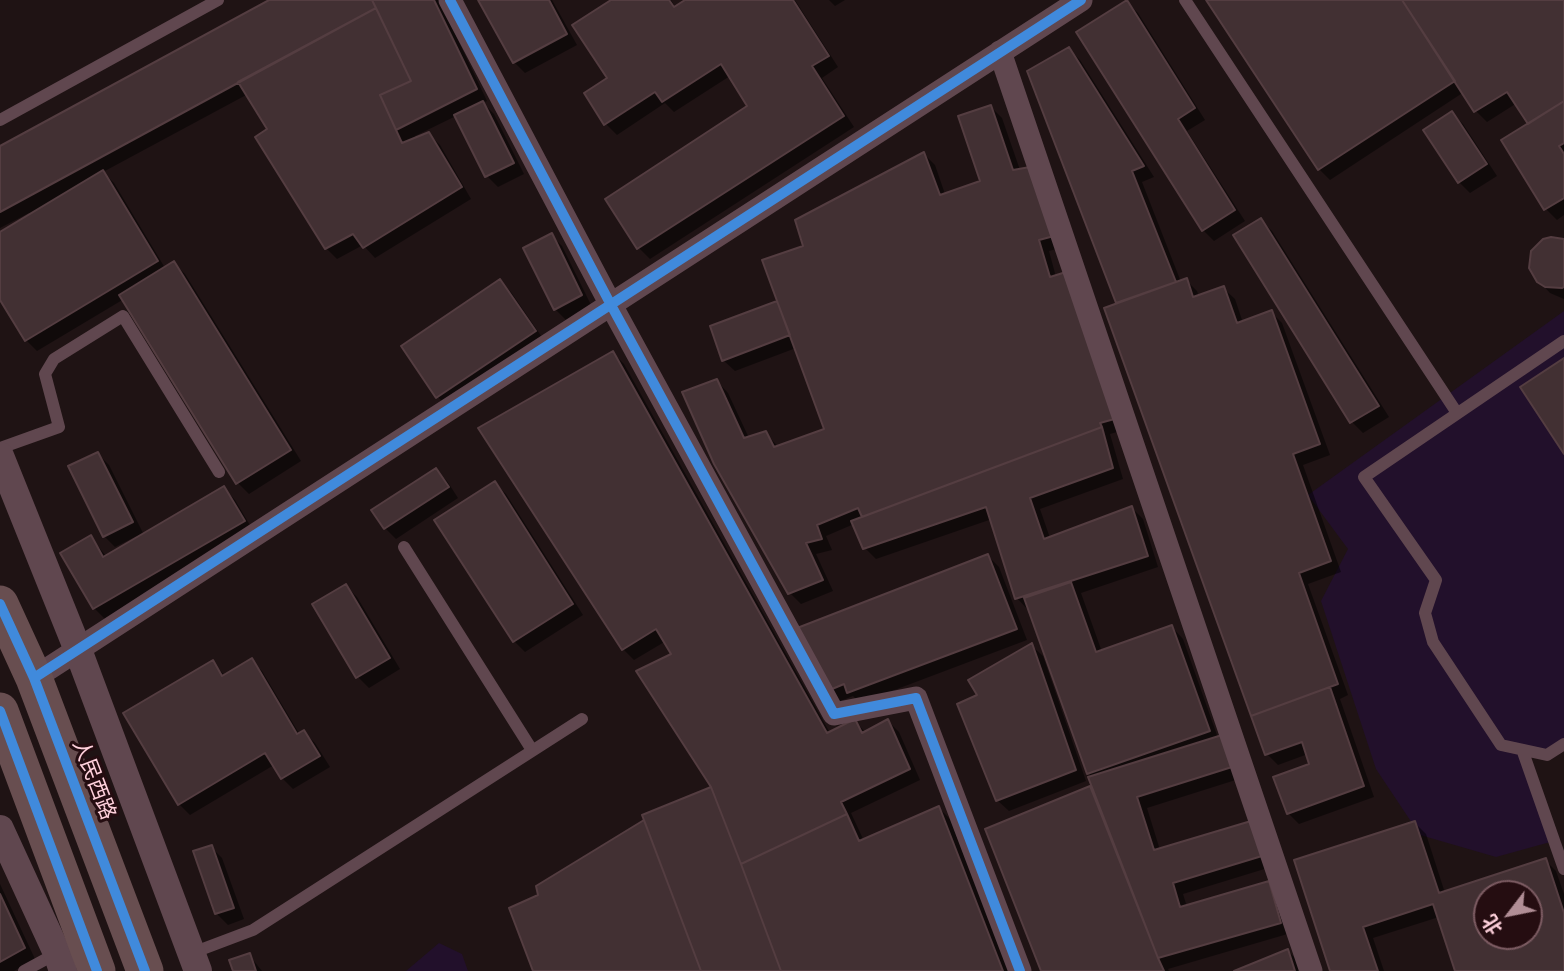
<!DOCTYPE html>
<meta charset="utf-8">
<style>
body{margin:0}
#map{position:relative;width:1564px;height:971px;overflow:hidden;background:#1f1314;font-family:"DejaVu Sans","Noto Sans SC",sans-serif}
canvas{display:block}
.north{position:absolute;left:1473px;top:880px;width:70px;height:70px;box-sizing:border-box;background:#250d11;border:2px solid #7c5b62;border-radius:50%;rotate:238deg;font-size:19px;font-weight:700;line-height:28px;text-align:center;color:#ffd1dc}
.north::after{content:'';display:block;margin:auto;width:24px;height:32px;background:#b18e96;clip-path:polygon(50% 0,100% 100%,50% 72%,0 100%)}
</style>
<div id="map">
<canvas width="1564" height="971"></canvas>
<div class="north">北</div>
</div>
<script>
const g = document.querySelector('canvas').getContext('2d');
g.lineJoin = 'round';
function fillPath(path, color) { g.fillStyle = color; g.fill(path, 'evenodd'); }
const toPath = rows => new Path2D(rows.map(r => 'M' + r).join(''));
function trace(path, color, width, dash) { g.strokeStyle = color; g.lineWidth = width; g.lineCap = dash ? 'butt' : 'round'; g.setLineDash(dash || []); g.stroke(path); }
function label(font, color, halo, rows, align = 'center') {
  g.font = font + ' "DejaVu Sans","Noto Sans SC",sans-serif'; g.lineWidth = 6; g.setLineDash([]); g.textBaseline = 'middle'; g.strokeStyle = halo; g.fillStyle = color; for (const [text, x, y, turn = 0] of rows) {
    g.save(); g.translate(x, y); g.rotate((+turn || 0) * Math.PI / 180); g.textAlign = isNaN(turn) ? turn : align; if (halo) g.strokeText(text, 0, 0); g.fillText(text, 0, 0); g.restore();
  }
}
fillPath(toPath([
 [1564,311,1564,744,1547,755,1524,752,1554,841,1496,857,1420,835,1376,769,1321,601,1348,549,1308,495],
 [439,943,462,954,468,971,406,971]
]), '#22102b');
fillPath(toPath([
 [272,0,439,0,487,101,483,103,494,114,524,174,498,187,487,176,456,116,415,136,416,139,429,134,440,145,471,199,375,258,363,245,337,259,326,248,270,130,248,94,103,172,114,183,165,268,174,263,185,274,301,461,249,494,238,483,124,299,37,351,26,340,0,297,0,234,30,215,29,213,0,228,0,148],
 [480,0,552,0,577,45,525,73,514,62],
 [614,0,671,0,676,8,688,0,795,0,838,67,822,78,854,127,650,259,639,248,750,107,730,76,674,112,665,103,617,135,606,124],
 [829,0,845,0,835,6],
 [1208,0,1564,0,1564,215,1557,220,1546,209,1530,124,1517,103,1487,122,1476,111,1464,92,1330,180,1319,169],
 [1127,2,1138,13,1205,120,1187,131,1245,221,1214,241,1203,230],
 [1069,49,1080,60,1154,177,1142,182,1181,282,1186,280,1197,291,1199,297,1223,288,1235,299,1243,323,1271,312,1282,323,1330,455,1303,465,1341,572,1308,584,1348,695,1340,699,1374,797,1299,824,1288,813,1312,766,1308,754,1278,765,1267,754,1106,309,1118,304,1030,72],
 [991,107,1002,118,1020,170,1064,247,1049,251,1056,277,1128,429,1110,434,1123,479,1040,509,1050,538,1132,508,1143,519,1158,567,1081,593,1102,652,1172,627,1183,639,1218,738,1242,778,1147,808,1160,850,1250,822,1271,867,1183,894,1187,907,1269,883,1291,933,1168,969,1169,971,1043,971,987,830,1092,787,1090,779,1093,778,1088,773,1028,610,1017,598,992,519,876,559,865,548,854,524,826,536,832,550,816,554,833,591,801,604,790,593,716,463,717,381,728,393,749,438,766,433,779,448,826,430,796,348,735,371,723,360,712,327,779,303,805,247,924,154,935,165,945,194,982,182],
 [1452,113,1463,124,1497,176,1470,193,1459,182],
 [1261,220,1272,231,1389,417,1363,433,1352,422,1236,236],
 [551,235,562,246,592,307,566,320,555,309],
 [1564,241,1564,299,1550,293,1539,281],
 [500,281,511,292,546,343,449,408,438,397,403,346],
 [613,353,624,364,830,733,855,721,866,733,888,721,899,732,920,780,851,813,864,841,939,808,950,819,1009,971,535,971,713,787,674,654,666,641,634,660,623,649],
 [98,454,109,465,144,535,224,488,235,500,254,532,105,619,94,608,90,537,107,557,138,539,137,536,115,547,104,536],
 [436,470,447,481,458,498,396,539,385,528],
 [495,483,506,494,583,615,525,652,514,641],
 [988,556,999,567,1027,640,860,703,853,696,838,702,827,691],
 [346,586,357,597,400,669,369,688,358,677],
 [1032,646,1043,656,1086,781,1009,811,997,800,979,696],
 [251,660,262,671,300,735,304,732,315,743,330,767,293,789,282,778,274,765,190,815,179,804,213,662,225,676],
 [1415,823,1426,834,1445,893,1545,860,1556,871,1564,894,1564,971,1457,971,1439,917,1373,938,1384,971,1332,971],
 [1487,894,1529,894,1529,936,1487,936],
 [211,847,222,858,244,919,228,925,217,914,195,852],
 [0,884,35,959,14,971,0,971],
 [1288,951,1299,962,1301,971,1239,971],
 [249,955,262,971,235,971]
]), '#0007');
const building = toPath([
 [269,0,372,0,376,8,0,212,0,146,269,0],
 [372,0,434,0,477,89,396,130,380,95,411,81,372,0],
 [478,0,549,0,567,34,513,63,478,0],
 [611,0,669,0,674,7,685,0,793,0,829,56,812,66,844,116,637,249,605,199,747,106,721,64,662,102,655,92,604,125,584,93,607,78,572,25,611,0],
 [1127,0,1195,108,1178,119,1235,210,1202,231,1076,32,1127,0],
 [1206,0,1402,0,1455,81,1318,170,1206,0],
 [1402,0,1564,0,1564,101,1528,124,1507,92,1474,112,1402,0],
 [376,8,411,81,380,95,402,143,429,132,462,187,363,248,353,234,325,249,255,137,267,129,238,82,376,8],
 [1069,47,1144,166,1132,171,1176,282,1116,303,1027,71,1069,47],
 [483,101,514,163,485,177,454,115,483,101],
 [1564,101,1564,143,1559,146,1564,154,1564,198,1544,210,1501,140,1564,101],
 [991,105,1013,170,1030,167,1054,236,1039,240,1050,277,1066,272,1118,418,1100,423,1102,427,862,517,858,508,817,525,822,539,806,543,823,580,788,594,714,464,682,392,717,379,744,438,766,431,774,447,824,429,762,260,803,246,795,220,924,152,940,195,980,181,958,116,991,105],
 [1452,111,1487,164,1458,183,1423,130,1452,111],
 [103,170,158,261,25,341,0,300,0,232,103,170],
 [1261,218,1379,406,1350,423,1233,235,1261,218],
 [552,233,582,295,554,310,523,248,552,233],
 [1551,237,1564,239,1564,287,1562,288,1545,287,1537,282,1529,268,1531,251,1543,239,1551,237],
 [174,261,291,450,236,484,119,295,174,261],
 [1187,278,1193,297,1224,286,1237,323,1272,310,1320,444,1293,454,1331,561,1299,573,1338,684,1251,716,1104,308,1187,278],
 [500,279,536,331,436,398,401,346,500,279],
 [777,301,790,335,722,361,710,326,777,301],
 [613,351,827,733,855,719,862,733,888,719,910,769,841,802,847,814,741,864,711,787,636,671,671,654,656,629,622,650,478,428,613,351],
 [1564,358,1564,454,1520,387,1564,358],
 [1102,427,1113,468,1030,498,1044,539,1132,506,1148,556,1015,599,986,507,863,549,851,521,1102,427],
 [98,452,133,522,103,537,68,466,98,452],
 [436,468,449,487,384,529,371,510,436,468],
 [495,481,573,604,513,642,434,520,495,481],
 [224,486,245,521,93,609,60,553,91,535,103,557,224,486],
 [988,554,1017,629,847,693,844,684,825,692,792,630,988,554],
 [1071,582,1096,652,1172,625,1210,731,1087,774,1024,598,1071,582],
 [346,584,390,658,356,678,312,604,346,584],
 [1032,643,1076,770,996,801,957,704,977,695,968,680,1032,643],
 [252,658,297,734,304,730,320,756,281,779,265,753,178,805,123,713,213,660,222,676,252,658],
 [1330,687,1364,786,1287,814,1273,777,1309,764,1302,742,1265,755,1251,716,1330,687],
 [1222,735,1232,767,1137,797,1154,850,1251,821,1262,856,1173,883,1180,907,1269,881,1281,923,1158,958,1088,777,1222,735],
 [1090,786,1158,958,1164,971,1041,971,985,829,1090,786],
 [711,787,741,864,781,971,701,971,642,815,711,787],
 [939,806,1003,971,781,971,741,864,847,814,859,841,939,806],
 [644,820,701,971,533,971,509,908,538,895,536,886,644,820],
 [1415,821,1439,893,1546,858,1564,913,1564,971,1455,971,1433,904,1363,927,1378,971,1330,971,1294,860,1415,821],
 [1487,894,1529,894,1529,936,1487,936,1487,894],
 [212,845,234,908,215,914,193,851,212,845],
 [0,894,25,948,0,962,0,894],
 [1288,949,1295,971,1234,971,1288,949],
 [250,953,256,971,233,971,229,960,250,953]
]);
fillPath(building, '#423033');
trace(building, '#543d41', 2);
trace(toPath([
 [1185,0,1457,413],
 [0,120,218,0],
 [1564,341,1364,477,1436,580,1425,613,1433,642,1501,745,1547,755,1564,744],
 [0,448,59,427,45,374,54,359,123,316,219,472],
 [404,547,532,750],
 [1523,752,1564,869],
 [192,953,253,930,582,719],
 [24,971,59,952]
]), '#60474f', 12);
trace(toPath([
 [450,0,611,305,834,714,916,698,1020,971],
 [1000,52,1311,971],
 [34,678,1081,0]
]), '#60474f', 23);
trace(toPath([
 [0,456,78,650,198,971],
 [0,829,57,953,63,971]
]), '#60474f', 28);
trace(toPath([
 [0,604,34,678,145,971],
 [0,711,97,971]
]), '#684e50', 37);
trace(toPath([
 [450,0,611,305,834,714,916,698,1020,971],
 [0,604,34,678,145,971],
 [34,678,1081,0],
 [0,711,97,971]
]), '#408adc', 10);
label('21px', '#ffd1dc', '#250d11', [
 ["人民西路",93,780,69]
]);
</script>
